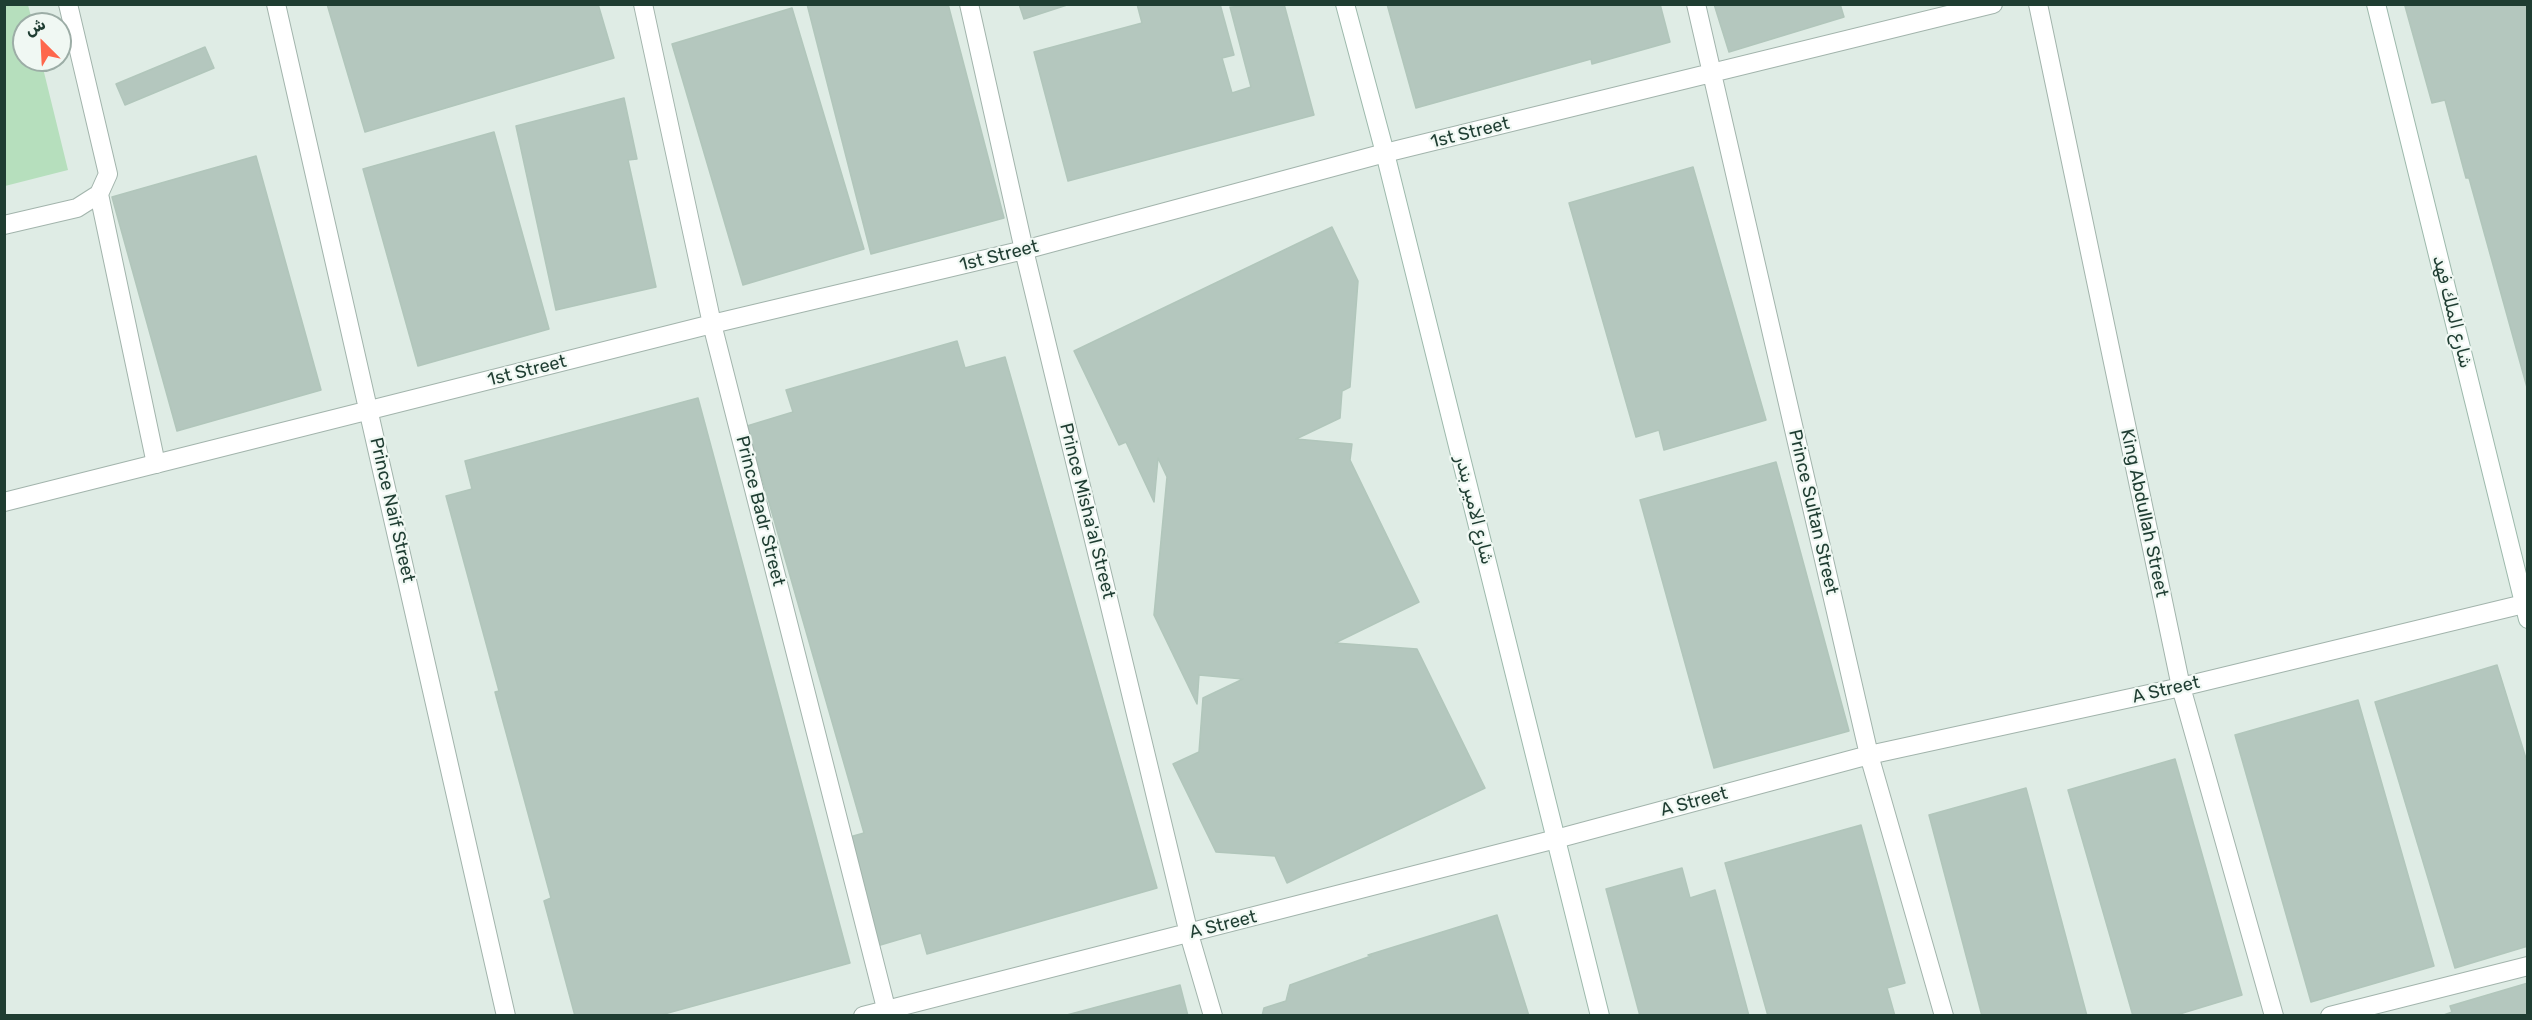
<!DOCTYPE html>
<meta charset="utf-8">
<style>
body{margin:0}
#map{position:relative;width:2532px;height:1020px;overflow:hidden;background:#dfece5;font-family:Rubik,"Noto Naskh Arabic",sans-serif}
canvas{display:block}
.frame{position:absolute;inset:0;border:6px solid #1f3d32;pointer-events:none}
.north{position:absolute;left:12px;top:12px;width:60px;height:60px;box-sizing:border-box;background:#f0f8f3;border:2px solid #9cada6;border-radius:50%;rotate:336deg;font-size:16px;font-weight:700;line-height:24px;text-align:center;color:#1f3d32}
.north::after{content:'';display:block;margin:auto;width:21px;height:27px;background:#fe674c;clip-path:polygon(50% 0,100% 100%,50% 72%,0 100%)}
</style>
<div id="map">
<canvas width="2532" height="1020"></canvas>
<div class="frame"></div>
<div class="north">ش</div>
</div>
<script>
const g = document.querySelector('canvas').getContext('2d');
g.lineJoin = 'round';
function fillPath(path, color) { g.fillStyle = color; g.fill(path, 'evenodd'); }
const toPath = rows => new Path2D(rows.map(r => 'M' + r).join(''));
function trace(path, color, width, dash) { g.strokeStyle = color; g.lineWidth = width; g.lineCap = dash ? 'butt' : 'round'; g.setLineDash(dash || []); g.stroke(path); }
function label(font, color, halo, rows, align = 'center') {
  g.font = font + ' Rubik,"Noto Naskh Arabic",sans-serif'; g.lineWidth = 4.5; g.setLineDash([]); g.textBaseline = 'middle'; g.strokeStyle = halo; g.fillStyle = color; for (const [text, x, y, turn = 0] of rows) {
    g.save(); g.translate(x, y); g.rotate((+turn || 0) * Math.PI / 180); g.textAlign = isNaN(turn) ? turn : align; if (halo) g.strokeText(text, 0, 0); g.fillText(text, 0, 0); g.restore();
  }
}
fillPath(toPath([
 [4,5,28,5,33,24,24,24,24,60,41,60,68,170,5,186]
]), '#b6dfbd');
const building = toPath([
 [327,4,598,4,614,58,365,132,327,4],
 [807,4,948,4,1004,218,871,254,807,4],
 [1019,4,1070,4,1024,19,1019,4],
 [1137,4,1220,4,1234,55,1222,58,1232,93,1251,87,1230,7,1284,4,1314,115,1068,181,1034,52,1142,23,1137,4],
 [1387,4,1660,4,1670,42,1592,64,1591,59,1416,108,1387,4],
 [1714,4,1840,4,1844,17,1729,52,1714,4],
 [2411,4,2528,4,2528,391,2469,178,2466,178,2445,100,2432,103,2405,6,2411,4],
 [792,8,864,249,743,285,672,44,792,8],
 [205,47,214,68,125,105,116,84,205,47],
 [624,98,637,159,628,160,656,287,556,310,516,126,624,98],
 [494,132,549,329,418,366,363,169,494,132],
 [256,156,321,390,177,431,112,197,256,156],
 [1693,167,1766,420,1664,450,1659,430,1636,437,1569,203,1693,167],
 [1332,227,1358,281,1350,387,1342,391,1340,418,1296,439,1352,444,1350,460,1419,602,1335,643,1417,649,1485,788,1287,883,1275,856,1216,852,1173,764,1199,752,1203,698,1243,679,1199,675,1197,704,1154,615,1167,477,1158,458,1154,502,1126,442,1119,445,1074,351,1332,227],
 [957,341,965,368,1005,357,1157,888,927,954,921,933,877,946,846,838,864,833,747,426,793,412,786,390,957,341],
 [698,398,850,963,657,1016,575,1016,544,901,551,898,495,692,499,691,446,496,472,489,465,461,698,398],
 [1776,462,1849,731,1714,768,1640,500,1776,462],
 [2497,665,2528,765,2528,946,2455,968,2375,702,2497,665],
 [2358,700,2434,966,2311,1002,2235,735,2358,700],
 [2175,759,2242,995,2173,1016,2133,1016,2068,790,2175,759],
 [2026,788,2087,1016,1982,1016,1929,815,2026,788],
 [1861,825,1905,983,1887,988,1895,1016,1768,1016,1725,863,1861,825],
 [1682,868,1690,898,1715,890,1749,1016,1640,1016,1606,889,1682,868],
 [1497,915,1529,1016,1262,1016,1264,1008,1286,1001,1290,985,1371,956,1368,955,1497,915],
 [2528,983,2528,1016,2441,1016,2452,1012,2450,1006,2528,983],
 [1180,985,1188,1016,1063,1016,1180,985]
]);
fillPath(building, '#b4c7be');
trace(building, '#b1c6bb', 1.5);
const lane = toPath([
 [99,194,156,464],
 [4,225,77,208,99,194,108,174,68,4],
 [2330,1016,2528,966]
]);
const street = toPath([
 [276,4,506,1016],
 [643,4,712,324,888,1016],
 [969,4,1024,250,1189,934,1213,1016],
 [1696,4,1869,755,1944,1016],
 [2038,4,2181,687,2274,1016],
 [4,502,712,324,1024,250,1385,153,1993,4],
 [863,1016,1556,839,1869,755,2181,687,2528,603]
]);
const secondary = toPath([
 [1345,4,1385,153,1600,1016],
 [2376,4,2528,619]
]);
trace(lane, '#a2b4ac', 20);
trace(street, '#a2b4ac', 20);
trace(secondary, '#9db9ac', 20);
trace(lane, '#fff', 18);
trace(street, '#fff', 18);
trace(secondary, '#fff', 18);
label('18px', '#1f3d32', '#f0f8f3', [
 ["1st Street",1470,133,-14],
 ["1st Street",999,256,-14],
 ["شارع الملك فهد",2452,312,76],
 ["1st Street",527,371,-14],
 ["Prince Naif Street",392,510,77],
 ["شارع الامير بندر",1474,510,76],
 ["Prince Badr Street",760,511,76],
 ["Prince Misha'al Street",1087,511,76],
 ["Prince Sultan Street",1813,512,77],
 ["King Abdullah Street",2144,513,78],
 ["A Street",2166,690,-13],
 ["A Street",1694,802,-15],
 ["A Street",1223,925,-14]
]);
</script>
